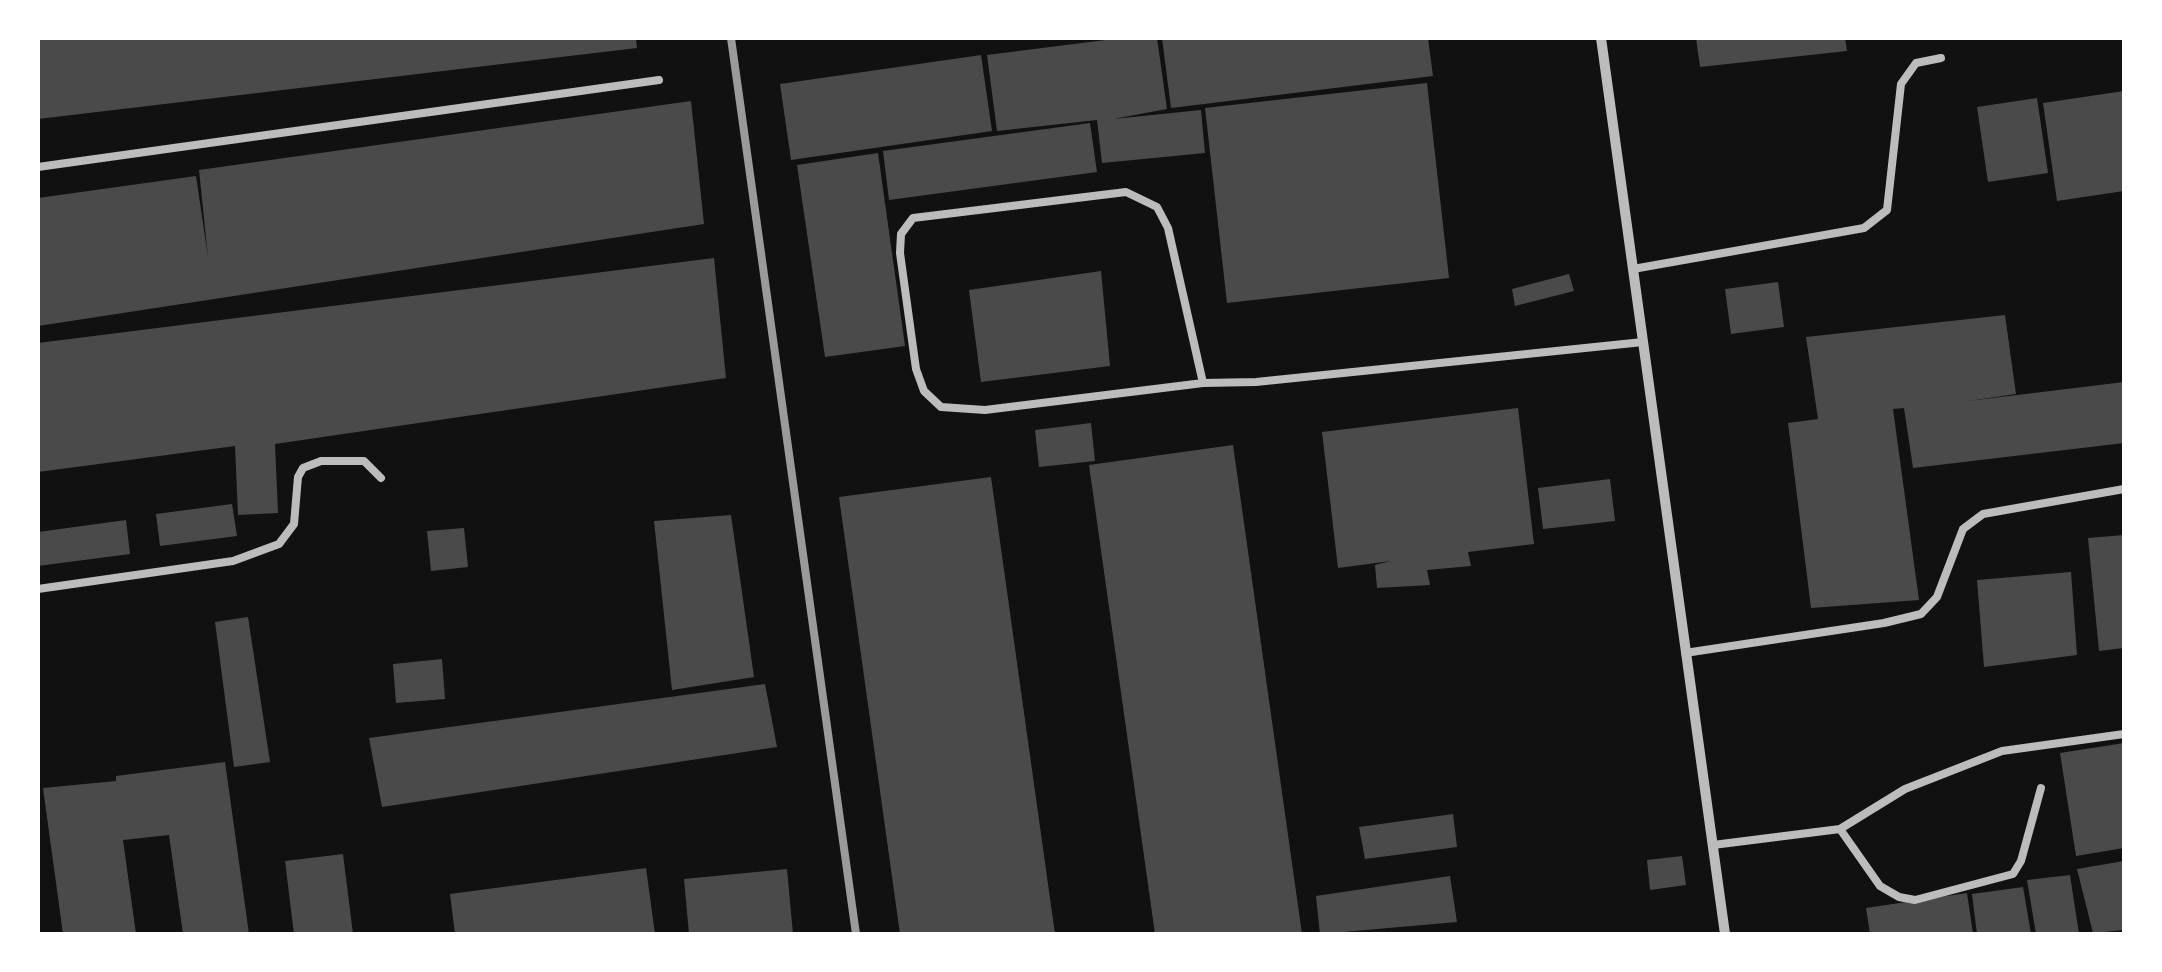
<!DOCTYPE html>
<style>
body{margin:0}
#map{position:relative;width:2162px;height:972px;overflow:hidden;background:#111;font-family:Overpass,sans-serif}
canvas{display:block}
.frame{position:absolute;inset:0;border:40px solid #fff;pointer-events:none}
</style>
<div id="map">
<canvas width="2162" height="972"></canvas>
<div class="frame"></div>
</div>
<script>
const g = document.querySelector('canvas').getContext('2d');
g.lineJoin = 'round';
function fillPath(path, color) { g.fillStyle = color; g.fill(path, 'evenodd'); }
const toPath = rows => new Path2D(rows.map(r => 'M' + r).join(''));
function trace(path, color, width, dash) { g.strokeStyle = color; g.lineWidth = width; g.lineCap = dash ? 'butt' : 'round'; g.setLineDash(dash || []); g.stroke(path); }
fillPath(toPath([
 [38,38,636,38,637,48,38,119],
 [1121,38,1157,38,1167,109,1113,119,1201,110,1205,153,1102,163,1097,120,997,131,987,55],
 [1162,38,1428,38,1433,76,1171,108],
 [1696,38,1845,38,1847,51,1700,67],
 [981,55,992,131,791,160,780,84],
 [1427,83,1449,278,1227,303,1205,108],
 [2124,91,2124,191,2057,201,2043,103],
 [2037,98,2048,173,1988,182,1977,107],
 [691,101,704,224,38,326,38,198,196,176,208,257,199,170],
 [1090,123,1097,172,889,200,883,151],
 [878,153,905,346,825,357,797,165],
 [714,258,726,378,275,444,278,513,238,515,235,446,38,472,38,343],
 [1101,271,1110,366,981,382,969,290],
 [1569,274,1574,291,1515,306,1512,289],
 [1778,282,1784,327,1731,334,1725,289],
 [2005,315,2016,394,1968,401,2124,382,2124,443,1913,468,1904,408,1893,409,1919,600,1811,608,1788,423,1818,419,1806,337],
 [1518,408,1534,544,1468,552,1471,566,1427,570,1430,585,1377,588,1375,565,1391,561,1338,568,1322,432],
 [1091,423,1095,461,1039,467,1035,430],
 [1233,445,1302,934,1155,934,1089,465],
 [991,477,1055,934,900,934,839,497],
 [1610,479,1615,521,1543,529,1538,488],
 [232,504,237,536,160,546,156,514],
 [731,515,754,677,672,690,654,521],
 [126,520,130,554,38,566,38,532],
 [464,528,468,567,431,571,427,531],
 [2124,535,2124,648,2099,651,2088,538],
 [2071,572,2077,655,1984,667,1977,580],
 [248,617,270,762,234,767,215,622],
 [442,659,445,699,396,703,393,664],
 [765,684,777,747,382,807,369,738],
 [2124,743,2124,848,2076,856,2060,753],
 [225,762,249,934,183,934,169,835,123,840,136,934,63,934,43,788,116,781,116,776],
 [1453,814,1457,847,1365,859,1359,827],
 [343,854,353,934,294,934,285,861],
 [1682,856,1686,885,1650,890,1647,860],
 [2124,861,2124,930,2093,933,2077,869],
 [646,868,655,934,455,934,450,894],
 [787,869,793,934,689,934,684,879],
 [2070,875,2079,934,2036,934,2027,880],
 [1450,876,1457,922,1320,934,1316,896],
 [2023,887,2031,934,1977,934,1972,894],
 [1967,893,1973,934,1870,934,1866,908]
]), '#4a4a4a');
trace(toPath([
 [38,167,659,80],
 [1633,269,1864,228,1887,210,1901,84,1916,63,1941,58],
 [1203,383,985,410,941,407,924,391,916,369,900,253,901,234,913,218,1126,192,1157,207,1168,228,1203,383,1256,382,1643,342],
 [38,589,233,561,279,544,294,524,298,477,303,468,321,461,364,461,381,478],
 [1685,653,1884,623,1921,614,1937,597,1963,529,1983,514,2124,489],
 [1840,829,1880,886,1899,897,1915,900,2013,874,2021,861,2041,788],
 [1713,845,1840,829,1905,789,2002,751,2124,734]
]), '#bcbcbc', 8);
trace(toPath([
 [1601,38,1725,934]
]), '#bcbcbc', 10);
trace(toPath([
 [731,38,856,934]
]), '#9a9a9a', 8);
</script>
